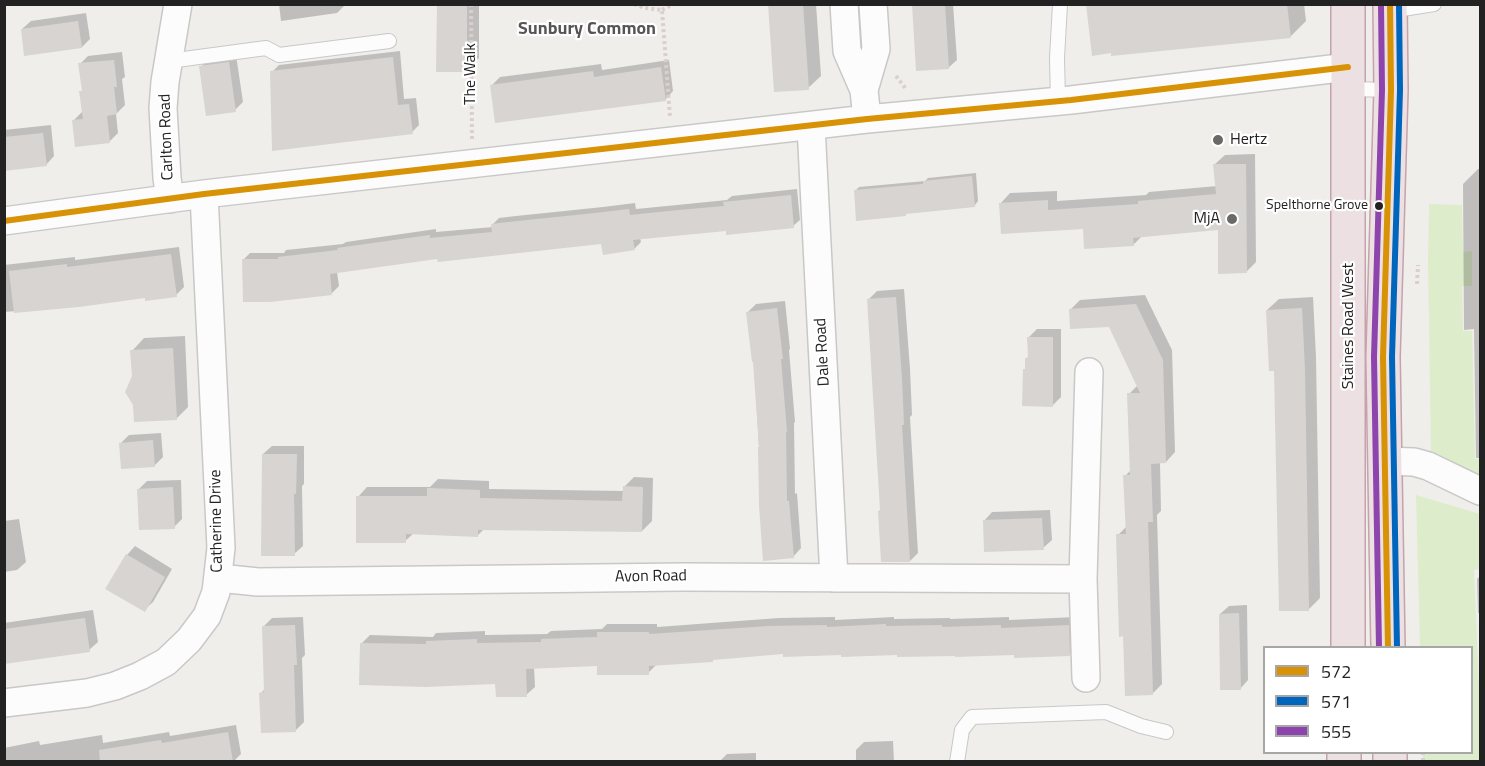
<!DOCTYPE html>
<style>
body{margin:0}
#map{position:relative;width:1485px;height:766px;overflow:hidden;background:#f0eeeb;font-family:"Titillium Web",sans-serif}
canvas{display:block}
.frame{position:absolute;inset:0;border:6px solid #222;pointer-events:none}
.legend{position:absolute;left:1263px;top:646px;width:210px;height:108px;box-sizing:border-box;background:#fff;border:2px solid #a7a7a7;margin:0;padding:8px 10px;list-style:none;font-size:18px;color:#222}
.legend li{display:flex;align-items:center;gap:12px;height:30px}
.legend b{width:30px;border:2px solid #a7a7a7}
</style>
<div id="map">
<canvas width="1485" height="766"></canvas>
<div class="frame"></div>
<ul class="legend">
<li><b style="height:8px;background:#d79205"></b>572</li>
<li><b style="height:8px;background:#0065bd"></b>571</li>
<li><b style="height:8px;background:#8e44ad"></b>555</li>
</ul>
</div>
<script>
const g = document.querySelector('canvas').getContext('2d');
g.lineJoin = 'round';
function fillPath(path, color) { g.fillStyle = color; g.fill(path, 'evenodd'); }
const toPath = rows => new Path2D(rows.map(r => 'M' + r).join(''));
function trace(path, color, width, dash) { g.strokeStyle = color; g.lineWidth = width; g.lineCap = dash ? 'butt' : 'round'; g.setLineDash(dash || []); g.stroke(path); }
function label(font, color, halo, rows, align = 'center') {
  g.font = font + ' "Titillium Web",sans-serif'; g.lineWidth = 4.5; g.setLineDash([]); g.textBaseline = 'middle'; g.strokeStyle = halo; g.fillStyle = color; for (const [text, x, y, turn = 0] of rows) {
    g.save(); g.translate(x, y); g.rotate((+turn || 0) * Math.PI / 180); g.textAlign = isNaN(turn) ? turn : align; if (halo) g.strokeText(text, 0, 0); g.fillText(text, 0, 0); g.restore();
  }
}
fillPath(toPath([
 [1429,204,1462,205,1463,252,1472,251,1472,286,1462,286,1463,331,1472,331,1475,459,1480,459,1480,480,1431,455,1428,262],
 [1416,495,1480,514,1480,569,1474,570,1479,688,1480,688,1480,761,1423,761,1423,753,1472,752,1472,648,1420,647]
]), '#ddeccb');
fillPath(toPath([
 [279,4,346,4,337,13,281,21],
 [438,4,479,4,479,58,466,71],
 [770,4,816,4,821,76,808,88],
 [914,4,953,4,957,60,948,68],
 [1088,4,1304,4,1306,21,1290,37],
 [86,13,90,39,82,47,22,29,31,21],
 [400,51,404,99,416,98,419,125,412,132,272,72,279,65],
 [122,52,125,77,122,79,125,105,116,114,118,133,110,141,74,120,82,112,81,92,83,90,80,64,88,56],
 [236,55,243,102,235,110,201,67,209,58],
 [669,60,673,91,665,100,491,86,500,77,601,64,602,70],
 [51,125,54,156,46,165,4,169,4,130],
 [1255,154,1256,262,1246,272,1219,228,1142,236,1133,245,1084,228,1001,203,1010,193,1057,191,1057,201,1146,195,1149,192,1217,186,1215,164,1225,155],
 [1478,169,1480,169,1480,458,1476,458,1474,329,1464,330,1463,184],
 [976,173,978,201,975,205,908,212,905,215,855,191,859,187,925,181,928,178],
 [797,189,800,220,793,226,727,229,640,238,641,242,634,249,603,242,439,258,337,272,339,286,332,293,243,260,250,253,284,253,286,250,343,244,346,242,436,229,436,232,493,227,492,225,499,218,516,216,603,207,635,203,636,209,687,204,727,200,732,196],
 [179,247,184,287,176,295,146,296,79,306,4,312,4,265,75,257,75,260],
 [904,289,910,369,912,415,910,417,918,553,910,561,882,509,869,299,877,291],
 [1145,295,1172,350,1175,452,1166,462,1160,462,1161,511,1157,515,1162,684,1152,694,1118,535,1127,526,1125,476,1131,470,1129,394,1138,385,1110,325,1071,309,1080,300],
 [1313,297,1316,357,1320,598,1309,609,1267,310,1279,299],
 [785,301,790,349,789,350,795,422,794,423,795,494,797,493,801,548,793,557,759,447,754,360,748,312,756,304],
 [1037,329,1061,329,1061,397,1053,405,1026,368,1026,359,1029,356,1028,338],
 [185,336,188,407,176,419,133,376,132,351,144,338],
 [161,433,163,457,154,466,121,443,129,435],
 [272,446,304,446,304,484,302,486,303,546,294,554,263,454],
 [634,477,653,478,652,521,642,531,484,529,478,535,414,533,405,541,358,497,367,487,430,487,438,479,489,481,489,489,624,491,624,487],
 [181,480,182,519,174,527,139,489,147,481],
 [1050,510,1052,540,1043,548,984,521,992,512],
 [19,519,26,562,17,570,4,572,4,521],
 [135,546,172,569,153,602,144,610,127,555],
 [1480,576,1480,613,1478,613,1477,579],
 [1247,605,1248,680,1240,689,1220,614,1229,606],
 [93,610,98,642,89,650,4,663,4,623],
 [303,617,305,655,302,658,304,722,296,730,261,693,266,688,263,627,272,618],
 [835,617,835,620,894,617,894,619,950,618,950,619,1009,617,1009,620,1076,617,1077,646,1069,654,784,653,657,664,648,673,598,665,534,667,535,687,526,695,497,683,362,643,370,635,433,637,436,633,485,631,485,635,547,634,551,631,602,629,607,624,657,624,657,627,779,618],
 [236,725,241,754,233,762,4,762,4,748,39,741,40,745,102,735,103,743,169,732,170,736],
 [893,741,894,762,856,762,856,750,864,742],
 [756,753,756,762,719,762,727,754]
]), '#0003');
fillPath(toPath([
 [437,4,467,4,467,72,436,72],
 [768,4,803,4,809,90,774,92],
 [912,4,945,4,949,69,916,71],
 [1086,4,1287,4,1291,38,1111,56,1111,53,1092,56],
 [78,21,82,48,24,56,21,29],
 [393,57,398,105,409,104,413,134,272,151,270,71],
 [114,60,117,87,114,87,117,114,107,116,110,143,75,147,72,120,83,119,79,91,82,91,78,63],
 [229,62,236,112,206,116,199,66],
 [661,67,666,101,495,123,490,85,593,71,594,77],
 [43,133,47,166,4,171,4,137],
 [1213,164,1246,164,1247,273,1218,274,1218,230,1133,238,1134,246,1084,249,1083,229,1001,234,999,203,1048,200,1048,210,1138,204,1138,201,1216,194],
 [972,176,975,207,906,214,906,216,856,221,854,190,923,184,923,181],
 [791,195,794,228,726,235,726,231,633,240,635,250,603,255,601,244,438,262,437,259,330,274,332,295,270,302,243,302,242,259,278,259,278,257,338,250,337,248,430,235,430,238,492,232,491,224,508,222,595,213,629,209,630,215,679,210,724,206,723,202],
 [171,254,177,297,145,301,145,298,79,307,14,313,9,271,67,264,67,267],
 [896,297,902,378,904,425,902,425,910,562,881,562,878,511,880,510,867,299],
 [1136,304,1163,360,1166,463,1151,464,1153,522,1148,522,1153,695,1125,696,1123,636,1119,637,1116,534,1126,534,1123,475,1130,475,1127,393,1140,393,1109,327,1070,329,1069,309],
 [777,308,783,359,781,359,787,432,786,432,787,501,789,501,794,558,763,561,759,506,758,447,759,447,753,362,752,362,746,312],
 [1302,308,1305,370,1309,611,1279,611,1274,371,1269,371,1266,310],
 [1027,337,1053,337,1053,407,1022,406,1023,369,1025,369,1025,358,1028,358],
 [173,348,177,420,134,422,133,405,125,392,132,376,130,350],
 [153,440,155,467,121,469,119,443],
 [262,454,297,454,296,494,294,494,295,556,261,556],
 [623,486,643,487,642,532,478,530,478,537,406,534,406,543,356,543,356,496,427,496,427,488,480,490,480,498,622,501],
 [173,487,175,529,139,530,137,489],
 [1042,518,1044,550,984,552,983,520],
 [126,554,165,577,145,612,105,589],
 [1239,613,1241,690,1220,690,1219,614],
 [85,618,90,652,4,664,4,629],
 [886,624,886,626,942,625,942,627,1001,625,1001,628,1069,625,1070,656,1014,658,1014,655,955,657,955,656,897,657,897,655,841,657,841,655,783,657,783,654,713,660,713,662,649,666,649,675,597,675,597,666,526,669,527,697,496,697,495,684,426,687,359,685,360,643,426,644,426,641,477,639,477,643,541,642,541,639,597,637,597,632,649,632,649,634,769,626,827,625,827,627],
 [295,625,297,665,294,665,296,732,261,733,259,693,264,692,262,626],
 [228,732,233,762,100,762,99,750,161,740,162,743]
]), '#d7d4d2');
const lane = toPath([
 [1390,11,1434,4],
 [169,61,266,48,279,55,389,41],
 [1349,89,1391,90],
 [1058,101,1057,58,1060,4],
 [957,762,962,730,972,717,1106,712,1141,726,1166,732]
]);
const street = toPath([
 [844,4,847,51,864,90,867,119],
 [864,90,876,49,873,4],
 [811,126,834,578],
 [170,199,167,178,163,108,165,82,178,4],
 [4,221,204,194,867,119,1071,100,1348,67],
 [1384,461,1414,462,1428,466,1480,491],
 [219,578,258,582,683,577,1083,579],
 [1086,678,1083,579,1089,372],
 [4,703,87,693,115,686,140,676,166,662,189,640,207,616,216,592,221,548,204,194]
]);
const highway = toPath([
 [1348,4,1348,648],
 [1388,648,1383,357,1391,90,1390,4],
 [1390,752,1390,762],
 [1344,762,1344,752]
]);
trace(lane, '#c9c8c7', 16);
trace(street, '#c9c8c7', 30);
trace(highway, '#c5a2ac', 36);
trace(toPath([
 [471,4,472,139],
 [634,4,645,8,662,10,670,117],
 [662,10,674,4],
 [896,76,906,89],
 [1417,284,1418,265],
 [1423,752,1423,762]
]), '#dccecd', 4, [3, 3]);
trace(lane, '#fdfcfc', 14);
trace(street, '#fdfcfc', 27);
trace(highway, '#ece0e2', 33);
trace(toPath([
 [4,221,204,194,867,119,1071,100,1348,67],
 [1388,648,1383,357,1391,90,1390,4]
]), '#d79205', 6);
trace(toPath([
 [1397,648,1392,357,1400,90,1399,4]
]), '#0065bd', 6);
trace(toPath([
 [1379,648,1374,357,1382,90,1381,4]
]), '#8e44ad', 6);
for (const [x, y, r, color] of [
 [1218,140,6,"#6a6968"],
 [1379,206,5,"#222"],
 [1232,219,6,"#6a6968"]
]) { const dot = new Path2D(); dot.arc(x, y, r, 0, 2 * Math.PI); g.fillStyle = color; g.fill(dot); trace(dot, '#fff', 2); }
label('14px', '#222', '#fff', [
 ["Spelthorne Grove",1368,206]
], 'right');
label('16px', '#222', '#fff', [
 ["The Walk",471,74,-90],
 ["Carlton Road",167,137,-92],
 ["Staines Road West",1349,326,-90],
 ["Dale Road",823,352,-93],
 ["Catherine Drive",217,521,-91],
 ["Avon Road",651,577,-1]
]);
label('16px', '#222', '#fff', [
 ["Hertz",1230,140],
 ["MjA",1220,219,"right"]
], 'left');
label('bold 18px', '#555', '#fff', [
 ["Sunbury Common",587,30]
]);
</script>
